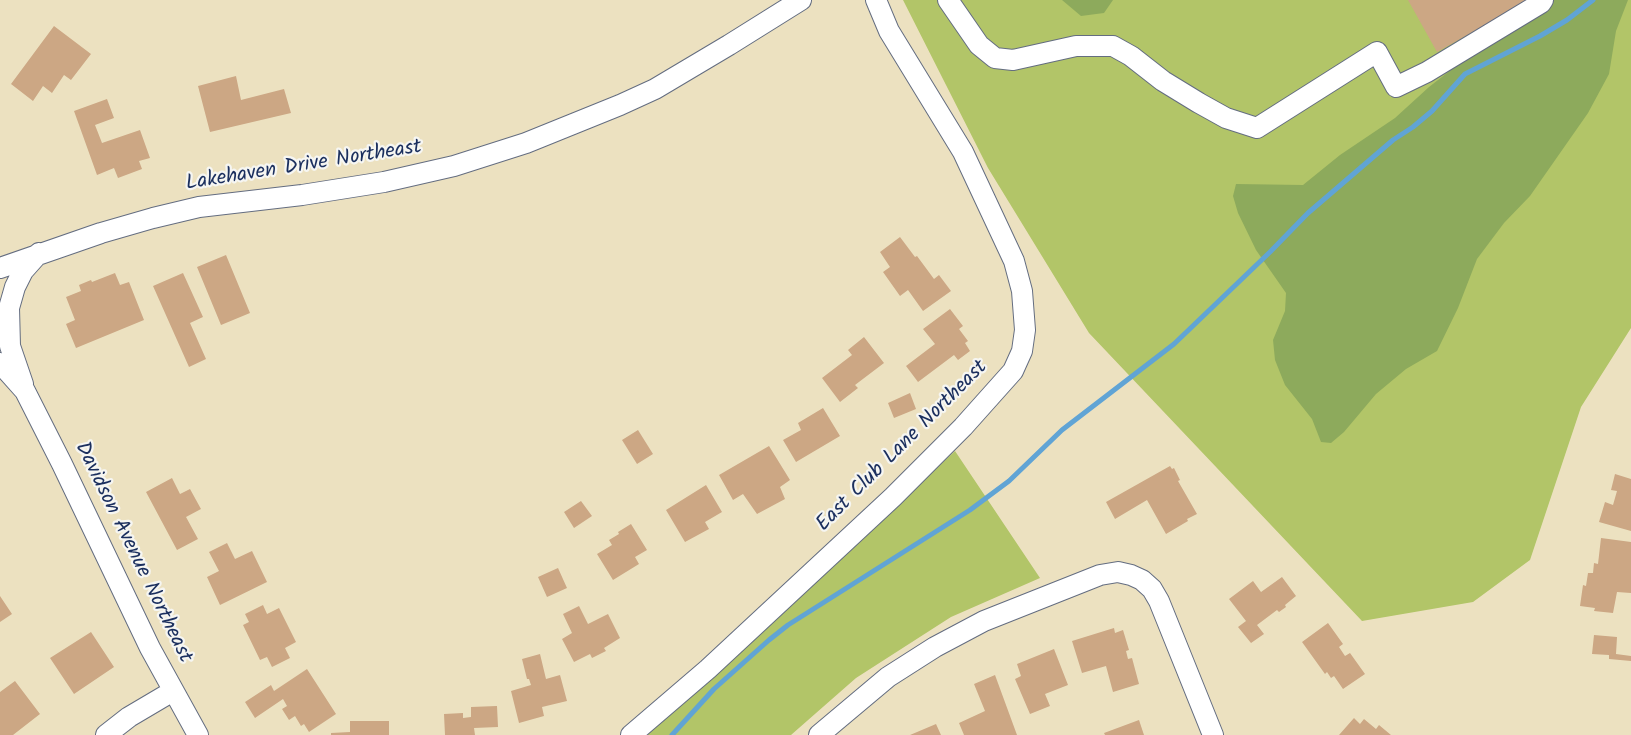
<!DOCTYPE html>
<style>
body{margin:0}
canvas{display:block;background:#ece1c0}
</style>
<canvas width="1631" height="735"></canvas>
<script>
const g = document.querySelector('canvas').getContext('2d');
g.lineJoin = 'round';
function fillPath(path, color) { g.fillStyle = color; g.fill(path, 'evenodd'); }
const toPath = rows => new Path2D(rows.map(r => 'M' + r).join(''));
function trace(path, color, width, dash) { g.strokeStyle = color; g.lineWidth = width; g.lineCap = dash ? 'butt' : 'round'; g.setLineDash(dash || []); g.stroke(path); }
function label(font, color, halo, rows, align = 'center') {
  g.font = font + ' Kalam,sans-serif'; g.lineWidth = 4.5; g.setLineDash([]); g.textBaseline = 'middle'; g.strokeStyle = halo; g.fillStyle = color; for (const [text, x, y, turn = 0] of rows) {
    g.save(); g.translate(x, y); g.rotate((+turn || 0) * Math.PI / 180); g.textAlign = isNaN(turn) ? turn : align; if (halo) g.strokeText(text, 0, 0); g.fillText(text, 0, 0); g.restore();
  }
}
fillPath(toPath([
 [903,0,1631,0,1631,328,1581,407,1530,560,1473,602,1362,621,1089,333,988,168],
 [955,451,1040,578,951,617,856,678,791,735,647,735]
]), '#b2c568');
fillPath(toPath([
 [1062,0,1113,0,1104,13,1081,16],
 [1554,0,1628,0,1616,31,1609,74,1588,113,1530,196,1504,223,1477,259,1458,308,1437,351,1406,369,1376,394,1344,432,1331,443,1321,442,1312,419,1285,385,1275,360,1273,340,1285,311,1286,293,1256,250,1238,213,1233,196,1236,184,1303,185,1340,155,1395,118,1429,87,1456,66,1508,33]
]), '#8daa5c');
trace(toPath([
 [672,735,714,689,769,640,788,625,970,510,1009,481,1062,430,1174,344,1270,252,1308,213,1393,140,1413,127,1432,111,1465,74,1540,36,1567,20,1593,0]
]), '#60a4d5', 5);
fillPath(toPath([
 [1408,0,1530,0,1437,52],
 [54,26,91,54,71,80,64,75,52,93,43,86,33,101,11,84],
 [236,76,241,100,284,89,291,113,210,132,198,86],
 [107,99,114,118,95,125,102,143,140,130,150,158,139,161,142,169,118,178,114,168,97,175,74,111],
 [900,237,915,257,917,256,934,279,939,275,951,291,923,311,908,290,900,296,883,272,890,267,880,252],
 [226,255,250,313,221,325,197,267],
 [115,273,120,285,129,282,144,320,76,348,66,324,75,320,66,297,81,291,79,285,91,280,92,282],
 [183,273,203,317,190,323,206,359,189,367,153,286],
 [950,309,963,326,959,329,968,341,965,343,970,351,958,360,954,355,918,382,906,366,935,344,923,329],
 [864,337,884,363,855,385,858,388,840,402,822,378,852,355,848,350],
 [910,393,916,409,894,418,888,403],
 [823,408,840,436,796,462,783,440,801,430,798,423],
 [638,430,653,454,637,464,622,440],
 [769,446,790,480,780,487,785,499,757,514,743,494,733,500,719,475],
 [1170,466,1172,469,1174,468,1180,480,1178,481,1197,514,1187,519,1188,521,1166,534,1147,500,1115,519,1106,502],
 [1615,474,1631,479,1631,531,1599,522,1605,502,1613,505,1617,491,1611,490],
 [172,478,180,494,190,489,201,509,186,517,198,539,177,550,146,492],
 [706,485,722,512,705,522,709,529,685,542,666,510],
 [581,501,592,516,574,528,564,512],
 [631,524,647,550,635,557,639,564,613,580,597,554,612,545,609,540,619,534,618,532],
 [1601,538,1631,542,1631,593,1617,592,1613,613,1594,611,1595,608,1580,606,1583,585,1586,586,1588,573,1593,573,1594,563,1598,564],
 [227,543,235,559,252,551,267,582,220,605,207,577,219,571,209,552],
 [558,568,567,588,547,597,538,577],
 [1282,577,1296,596,1285,605,1286,607,1279,612,1277,610,1257,625,1264,634,1251,643,1238,627,1246,621,1229,599,1253,581,1261,592],
 [0,596,12,614,0,622],
 [263,605,267,614,279,608,296,642,285,648,290,658,272,667,267,657,260,660,243,625,249,622,245,614],
 [579,606,588,624,608,614,620,638,604,648,606,651,592,658,590,654,574,662,562,639,572,633,563,614],
 [1328,623,1343,644,1339,647,1345,656,1350,653,1365,674,1343,689,1334,676,1331,678,1327,672,1325,674,1302,642],
 [1114,628,1115,633,1123,630,1129,650,1126,651,1128,659,1132,658,1139,684,1113,692,1106,666,1082,673,1072,641],
 [91,632,114,667,74,694,50,658],
 [1594,635,1617,637,1616,654,1631,656,1631,661,1609,659,1609,655,1592,654],
 [1054,649,1068,685,1045,694,1050,706,1030,714,1015,679,1021,676,1017,664],
 [540,654,546,679,560,675,567,701,542,707,544,716,519,723,511,691,531,685,529,679,527,679,522,659],
 [307,669,336,714,309,732,304,724,301,726,295,716,289,720,282,709,287,706,283,699,255,718,245,702,271,685,274,691],
 [995,675,1017,735,964,735,959,723,985,711,974,684],
 [15,681,40,714,13,735,0,735,0,692],
 [497,706,498,727,474,728,475,735,445,735,444,714,463,713,463,718,471,717,471,707],
 [1354,718,1360,724,1364,719,1376,729,1379,725,1391,735,1339,735],
 [1139,720,1144,735,1105,735,1104,733],
 [350,721,389,721,389,735,331,735,331,733,350,732],
 [936,724,941,735,910,735]
]), '#cca784');
const minor = toPath([
 [948,0,979,45,995,58,1013,60,1076,46,1113,46,1131,56,1163,81,1199,103,1226,118,1257,128,1377,52,1396,87,1427,72,1541,3,1543,0],
 [0,268,101,233,153,218,199,207,302,195,384,182,454,166,526,143,620,105,655,89,729,45,801,0],
 [0,363,25,391,62,464,150,648,198,735],
 [23,384,10,346,9,308,15,287,23,271,39,253],
 [106,735,129,717,173,691],
 [631,735,708,669,893,497,963,427,1013,371,1022,351,1025,330,1022,291,1014,261,963,152,889,31,876,0],
 [819,735,888,677,935,647,984,621,1100,575,1118,572,1131,575,1142,580,1152,589,1159,601,1213,735]
]);
trace(minor, '#646d80', 22);
trace(minor, '#fff', 20);
label('21px', '#1b2f5e', '#f6f6f2', [
 ["Lakehaven Drive Northeast",304,167,-9],
 ["East Club Lane Northeast",903,447,-45],
 ["Davidson Avenue Northeast",132,553,64]
]);
</script>
